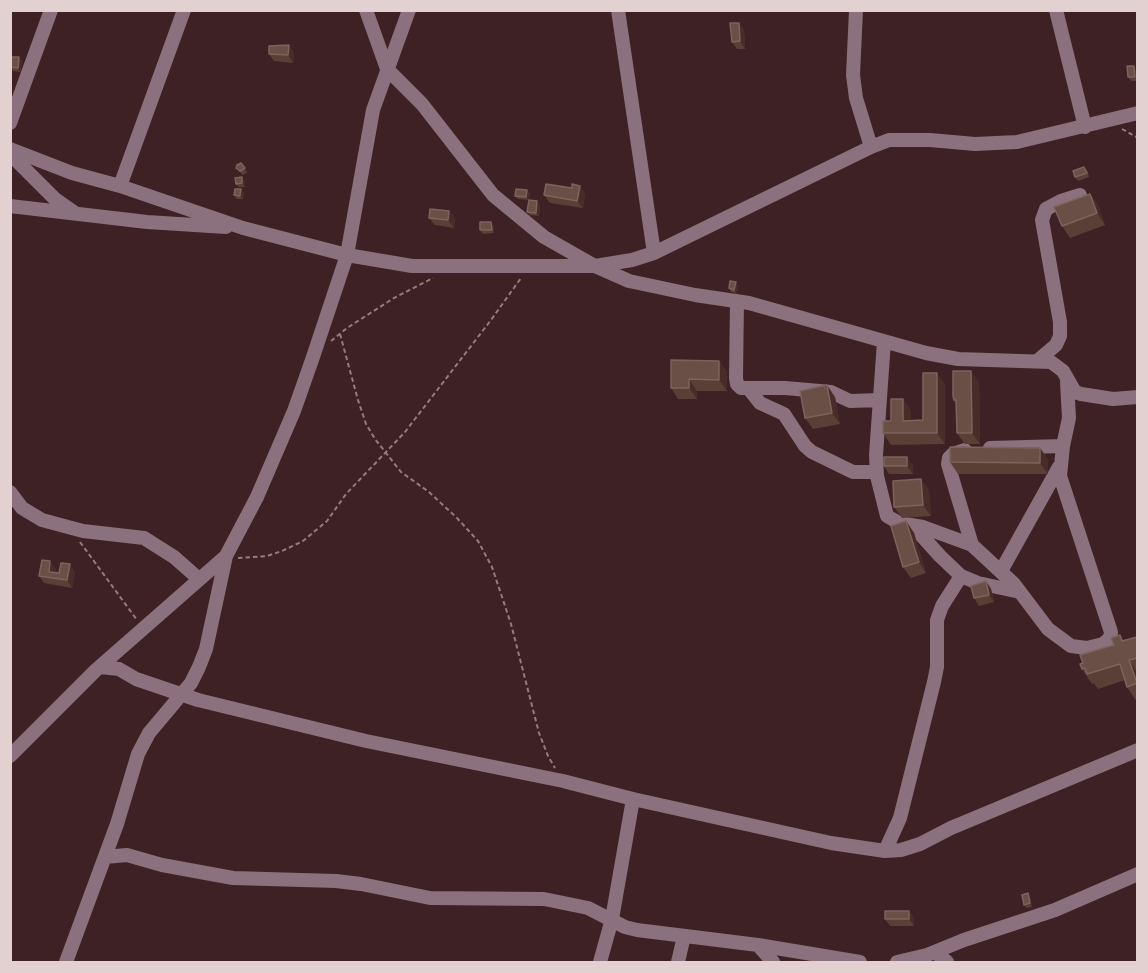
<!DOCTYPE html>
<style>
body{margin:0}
#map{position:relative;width:1148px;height:973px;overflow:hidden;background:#3e2124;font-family:"DM Sans",sans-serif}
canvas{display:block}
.frame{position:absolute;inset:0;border:12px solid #e3d0d0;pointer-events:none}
</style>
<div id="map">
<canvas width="1148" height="973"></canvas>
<div class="frame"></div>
</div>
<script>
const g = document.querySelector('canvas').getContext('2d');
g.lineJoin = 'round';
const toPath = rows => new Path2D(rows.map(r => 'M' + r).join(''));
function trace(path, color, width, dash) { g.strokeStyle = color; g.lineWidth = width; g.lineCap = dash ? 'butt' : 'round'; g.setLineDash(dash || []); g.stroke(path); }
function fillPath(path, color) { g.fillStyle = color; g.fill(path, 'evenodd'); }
trace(toPath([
 [1122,129,1138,138],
 [340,334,358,400,366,424,375,439,401,472,429,492,457,518,478,541,492,567,511,624,539,733,548,756,555,768],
 [331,341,347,328,394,298,433,278],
 [80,542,137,620],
 [238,558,267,556,282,551,303,541,327,521,346,494,405,432,491,320,521,278]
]), '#947c7d', 2, [4.5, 3]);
trace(toPath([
 [366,10,387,69,422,104,493,195,544,237,595,266,629,281,695,295,749,303,926,353,958,359,1051,362,1063,371,1075,392,1081,394,1113,399,1138,397],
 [618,10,654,253],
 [856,10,853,75,856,98,871,147],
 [1056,10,1085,127],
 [10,123,51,10],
 [10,149,72,173,120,186,243,228,347,255,412,266,595,266,632,260,654,253,871,147,889,140,930,140,975,144,1017,142,1138,113],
 [10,154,55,199,75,213],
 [120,186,184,10],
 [10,206,147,222,226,227],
 [737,301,736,378,737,384,741,388,785,388,831,392,850,401,880,400],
 [884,341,876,455,877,476,887,516,899,523,923,527,972,545,1014,584,1048,629,1071,646,1087,648,1103,644,1110,638,1111,632,1060,476,1063,446,1069,418,1067,382],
 [1037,361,1056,345,1060,336,1060,322,1042,220,1046,209,1061,201,1080,195],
 [749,389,760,403,784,414,805,446,812,452,853,472,876,472],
 [990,448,1063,446],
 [965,450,953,454,949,458,948,464,972,545],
 [10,492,22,508,42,520,83,531,144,538,174,557,199,579],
 [913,526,940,556,961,576,978,583,1020,592],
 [1001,571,1059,467],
 [100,667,119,669,136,679,198,700,366,741,563,781,633,799,831,843,885,851,901,850,920,844,951,828,1138,750],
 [10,756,96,670,226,556],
 [885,851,900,818,934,682,937,667,937,620,942,606,961,576],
 [105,857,127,855,162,865,233,878,336,881,361,884,430,898,544,899,588,908,625,927,637,930,758,945,860,962],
 [758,945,773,962],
 [935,952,947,962],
 [66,962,117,824,138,754,149,733,191,683,199,667,206,649,226,556,257,497,294,411,313,357,347,255,373,110,409,10],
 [600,962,612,919,633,799],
 [678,962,684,936],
 [897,962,927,955,964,940,1055,910,1138,874]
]), '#8b707d', 14);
fillPath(toPath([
 [739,23,744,30,745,49,737,49,732,42],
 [289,45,294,53,293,63,274,61,269,54],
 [22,61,20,72,13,71,10,67],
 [1136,70,1137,81,1131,81,1128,77],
 [241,163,247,172,243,175,236,168],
 [1087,170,1089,177,1078,181,1075,177],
 [244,180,245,187,239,187,236,184],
 [241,189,244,193,243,199,237,199,234,195],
 [527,190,530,194,529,200,540,205,539,216,530,215,527,212,529,200,518,199,515,196],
 [585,193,583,208,550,203,544,195],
 [1090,194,1098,205,1105,225,1070,238,1062,226],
 [449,211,455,219,454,228,435,225,429,218],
 [491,222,494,226,494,233,483,234,480,230],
 [738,286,737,293,731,292,729,288],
 [719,361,727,372,727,391,697,391,697,399,678,399,671,388],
 [979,382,980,444,965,444,957,433,956,403,954,400],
 [945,384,945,444,891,445,883,433,891,421,903,399,911,411,911,420,923,420],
 [835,397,840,424,813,429,805,418],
 [1048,459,1048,474,958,474,950,462],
 [913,465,913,474,889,474,884,466],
 [921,479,929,490,931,516,902,518,894,507],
 [906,521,914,533,926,573,911,578,903,567],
 [56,569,55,573,59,573,75,572,72,588,44,583,39,576],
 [986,581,991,589,994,602,979,606,974,598],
 [1120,635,1124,641,1137,637,1137,702,1127,687,1125,680,1098,689,1094,683,1092,684,1082,669,1083,663,1114,645],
 [1028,893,1030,897,1032,907,1027,908,1024,905],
 [909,911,914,918,914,926,890,926,885,919]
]), '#5a3f36');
fillPath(toPath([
 [739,23,744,30,745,49,740,41],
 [289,45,294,53,293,63,288,55],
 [19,57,22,61,20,72,18,68],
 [1134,66,1136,70,1137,81,1135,77],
 [242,177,244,180,245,187,242,183],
 [580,186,585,193,583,208,577,201],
 [241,189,244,193,243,199,240,196],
 [527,190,530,194,529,200,526,197],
 [1090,194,1098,205,1105,225,1097,213],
 [537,201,540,205,539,216,536,213],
 [449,211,455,219,454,228,448,220],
 [491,222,494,226,494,233,492,230],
 [736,282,738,286,737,293,734,290],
 [719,361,727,372,727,391,719,380],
 [971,371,979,382,980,444,972,433],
 [937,373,945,384,945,444,937,433],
 [689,379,697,391,697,399,689,388],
 [827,385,835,397,840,424,832,413],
 [903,399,911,411,911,432,903,421],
 [1040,448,1048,459,1048,474,1040,463],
 [907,457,913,465,913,474,907,466],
 [921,479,929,490,931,516,923,505],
 [906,521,914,533,926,573,919,562],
 [50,561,56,569,54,579,49,572],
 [70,564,75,572,72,588,67,580],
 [986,581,991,589,994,602,989,595],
 [1129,660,1137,672,1137,685,1137,683],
 [1028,893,1030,897,1032,907,1030,903],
 [909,911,914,918,914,926,909,919]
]), '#492c28');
const building = toPath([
 [730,23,739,23,740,41,732,42,730,23],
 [289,45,288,55,269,54,269,46,289,45],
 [12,57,19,57,18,68,10,67,12,57],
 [1127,66,1134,66,1135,77,1128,77,1127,66],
 [241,163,245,168,240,171,236,168,237,165,241,163],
 [1084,167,1087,173,1075,177,1073,171,1084,167],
 [242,177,242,183,236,184,235,178,242,177],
 [546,184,572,188,572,184,580,186,577,201,544,195,546,184],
 [235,189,241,189,240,196,234,195,235,189],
 [516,189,527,190,526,197,515,196,516,189],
 [1090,194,1097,213,1062,226,1054,207,1090,194],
 [529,200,537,201,536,213,527,212,529,200],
 [430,209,449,211,448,220,429,218,430,209],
 [480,222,491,222,492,230,480,230,480,222],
 [730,281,736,282,734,290,729,288,730,281],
 [671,360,719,361,719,380,689,379,689,388,671,388,671,360],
 [953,371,971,371,972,433,957,433,956,400,954,400,953,396,953,371],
 [923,373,937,373,937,433,883,433,883,421,891,421,891,399,903,399,903,421,923,420,923,373],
 [827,385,832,413,805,418,800,391,827,385],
 [950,447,1040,448,1040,463,950,462,950,447],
 [884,457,907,457,907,466,884,466,884,457],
 [921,479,923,505,894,507,893,481,921,479],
 [906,521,919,562,903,567,891,526,906,521],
 [42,560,50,561,49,572,59,573,61,563,70,564,67,580,39,576,42,560],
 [986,581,989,595,974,598,971,586,986,581],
 [1120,635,1122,641,1137,637,1137,658,1129,660,1137,683,1127,687,1120,664,1087,674,1085,668,1082,669,1080,664,1083,663,1080,655,1114,645,1111,638,1120,635],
 [1028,893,1030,903,1024,905,1022,895,1028,893],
 [885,911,909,911,909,919,885,919,885,911]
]);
fillPath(building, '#694f46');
trace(building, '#7c635c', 1.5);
</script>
